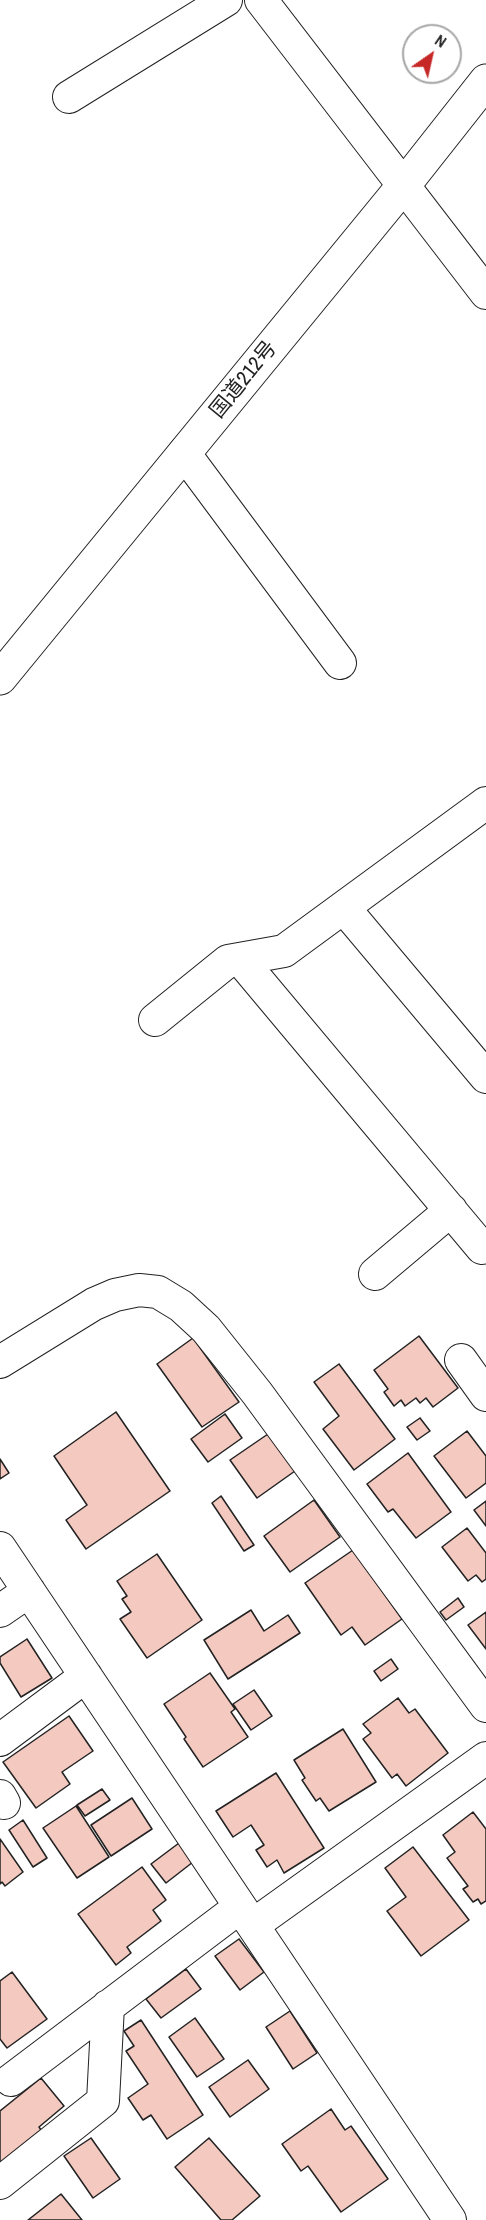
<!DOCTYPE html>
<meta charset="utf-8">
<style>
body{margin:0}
#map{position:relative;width:486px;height:2220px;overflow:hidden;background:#fff;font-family:"Archivo Narrow",sans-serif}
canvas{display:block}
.north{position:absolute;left:402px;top:24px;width:60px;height:60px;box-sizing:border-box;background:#fff;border:2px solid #a7a7a7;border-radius:50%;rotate:34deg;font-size:16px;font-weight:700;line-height:24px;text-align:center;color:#222}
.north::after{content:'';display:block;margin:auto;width:21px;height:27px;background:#c62828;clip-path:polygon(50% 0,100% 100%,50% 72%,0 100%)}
</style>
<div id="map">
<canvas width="486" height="2220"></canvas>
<div class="north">N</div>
</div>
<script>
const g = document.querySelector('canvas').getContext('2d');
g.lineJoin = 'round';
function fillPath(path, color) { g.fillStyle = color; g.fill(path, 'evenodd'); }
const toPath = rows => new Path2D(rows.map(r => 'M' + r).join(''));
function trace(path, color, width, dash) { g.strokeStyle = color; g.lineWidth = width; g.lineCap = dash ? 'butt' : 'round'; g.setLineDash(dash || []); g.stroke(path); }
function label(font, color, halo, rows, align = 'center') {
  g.font = font + ' "Archivo Narrow","Noto Sans JP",sans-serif'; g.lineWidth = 4.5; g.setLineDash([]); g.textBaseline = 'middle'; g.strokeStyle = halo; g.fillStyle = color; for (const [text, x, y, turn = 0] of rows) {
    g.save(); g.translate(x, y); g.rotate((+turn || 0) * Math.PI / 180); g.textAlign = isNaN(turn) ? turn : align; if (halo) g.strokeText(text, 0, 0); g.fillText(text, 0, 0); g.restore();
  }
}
const building = toPath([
 [419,1336,458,1388,433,1407,426,1398,420,1403,416,1398,405,1406,401,1400,394,1406,384,1392,388,1389,374,1370,419,1336],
 [193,1338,239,1402,202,1427,157,1364,193,1338],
 [339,1364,395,1439,354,1470,323,1429,339,1416,314,1382,339,1364],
 [116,1412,170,1491,86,1549,66,1520,87,1505,54,1456,116,1412],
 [225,1414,242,1438,208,1462,191,1439,225,1414],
 [420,1418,430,1431,417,1440,407,1427,420,1418],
 [467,1431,486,1456,486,1483,466,1498,434,1456,467,1431],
 [268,1434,295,1471,257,1498,230,1460,268,1434],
 [408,1453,451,1512,416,1538,393,1509,388,1512,367,1484,408,1453],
 [0,1459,9,1473,0,1479,0,1459],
 [221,1496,254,1545,244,1551,212,1503,221,1496],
 [314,1500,340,1537,290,1572,264,1536,314,1500],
 [486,1501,486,1526,474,1510,486,1501],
 [467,1528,486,1553,486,1579,482,1582,476,1575,468,1581,442,1547,467,1528],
 [353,1550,402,1619,365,1645,352,1627,341,1635,305,1583,353,1550],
 [157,1554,202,1620,147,1658,120,1619,131,1612,122,1599,127,1596,117,1581,157,1554],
 [458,1598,464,1607,446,1620,440,1612,458,1598],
 [251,1610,264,1631,288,1615,300,1633,228,1679,204,1640,251,1610],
 [486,1612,486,1649,468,1625,486,1612],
 [27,1639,52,1678,21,1697,0,1663,0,1657,27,1639],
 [391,1659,398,1669,381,1681,374,1671,391,1659],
 [210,1673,235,1709,231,1712,248,1737,203,1767,184,1739,186,1737,164,1704,210,1673],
 [254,1690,272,1716,251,1730,233,1704,254,1690],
 [398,1698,409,1713,415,1709,448,1753,406,1786,397,1774,392,1778,363,1739,371,1733,363,1724,398,1698],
 [69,1716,93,1751,62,1772,70,1784,36,1808,3,1762,69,1716],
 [343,1729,376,1782,329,1811,320,1798,316,1801,302,1780,305,1778,294,1760,343,1729],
 [276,1773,324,1848,284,1873,277,1860,267,1867,256,1850,264,1845,251,1825,233,1837,216,1811,276,1773],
 [102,1789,110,1800,85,1816,77,1805,102,1789],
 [132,1798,152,1829,111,1856,91,1825,132,1798],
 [76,1806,109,1857,77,1878,43,1828,76,1806],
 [473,1812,486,1829,486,1901,481,1904,478,1899,473,1902,463,1889,468,1886,447,1858,455,1852,443,1835,473,1812],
 [23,1820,47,1858,33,1867,9,1830,23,1820],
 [0,1839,23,1872,5,1886,2,1882,0,1884,0,1839],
 [179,1843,193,1862,166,1883,151,1864,179,1843],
 [413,1847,469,1920,421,1956,387,1911,406,1897,385,1868,413,1847],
 [142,1867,166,1900,153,1910,161,1921,127,1947,131,1953,116,1965,78,1914,142,1867],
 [239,1939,264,1972,240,1990,215,1956,239,1939],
 [186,1969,201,1989,161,2018,146,1999,186,1969],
 [12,1972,47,2019,7,2048,0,2039,0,1981,12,1972],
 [290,2011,317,2053,293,2069,266,2027,290,2011],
 [195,2018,224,2059,197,2077,169,2037,195,2018],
 [141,2020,203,2115,167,2139,151,2115,143,2120,128,2098,148,2084,126,2051,134,2046,124,2031,141,2020],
 [248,2060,269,2089,230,2117,209,2087,248,2060],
 [41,2078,64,2106,39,2127,41,2130,0,2163,0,2111,41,2078],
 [331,2109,345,2130,351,2126,388,2179,341,2212,308,2166,301,2171,282,2144,331,2109],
 [91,2138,120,2179,93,2198,64,2156,91,2138],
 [209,2138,260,2196,232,2220,221,2220,175,2167,209,2138],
 [61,2194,82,2220,28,2220,61,2194]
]);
fillPath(building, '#f3c9c0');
trace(building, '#222', 1.5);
const minor = toPath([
 [261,0,486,293],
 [69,97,226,0],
 [184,453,340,663],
 [344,908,486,1077],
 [240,959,482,1248],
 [155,1020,228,961,284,951,486,803],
 [375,1274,451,1210],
 [461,1360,486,1395],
 [0,1362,94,1304,115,1295,139,1290,158,1292,181,1306,206,1329,257,1393,486,1706],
 [0,1548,450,2220],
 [0,1611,29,1591],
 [0,1740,86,1676],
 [0,1796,4,1803],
 [253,1925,486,1758],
 [11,2080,240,1907],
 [0,2183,103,2101,108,2006]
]);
const trunk = toPath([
 [0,678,404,185,486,81]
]);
trace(minor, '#222', 34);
trace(trunk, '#222', 35);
trace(minor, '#fff', 32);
trace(trunk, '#fff', 33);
label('21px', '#222', '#fff', [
 ["国道212号",244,380,-51]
]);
</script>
